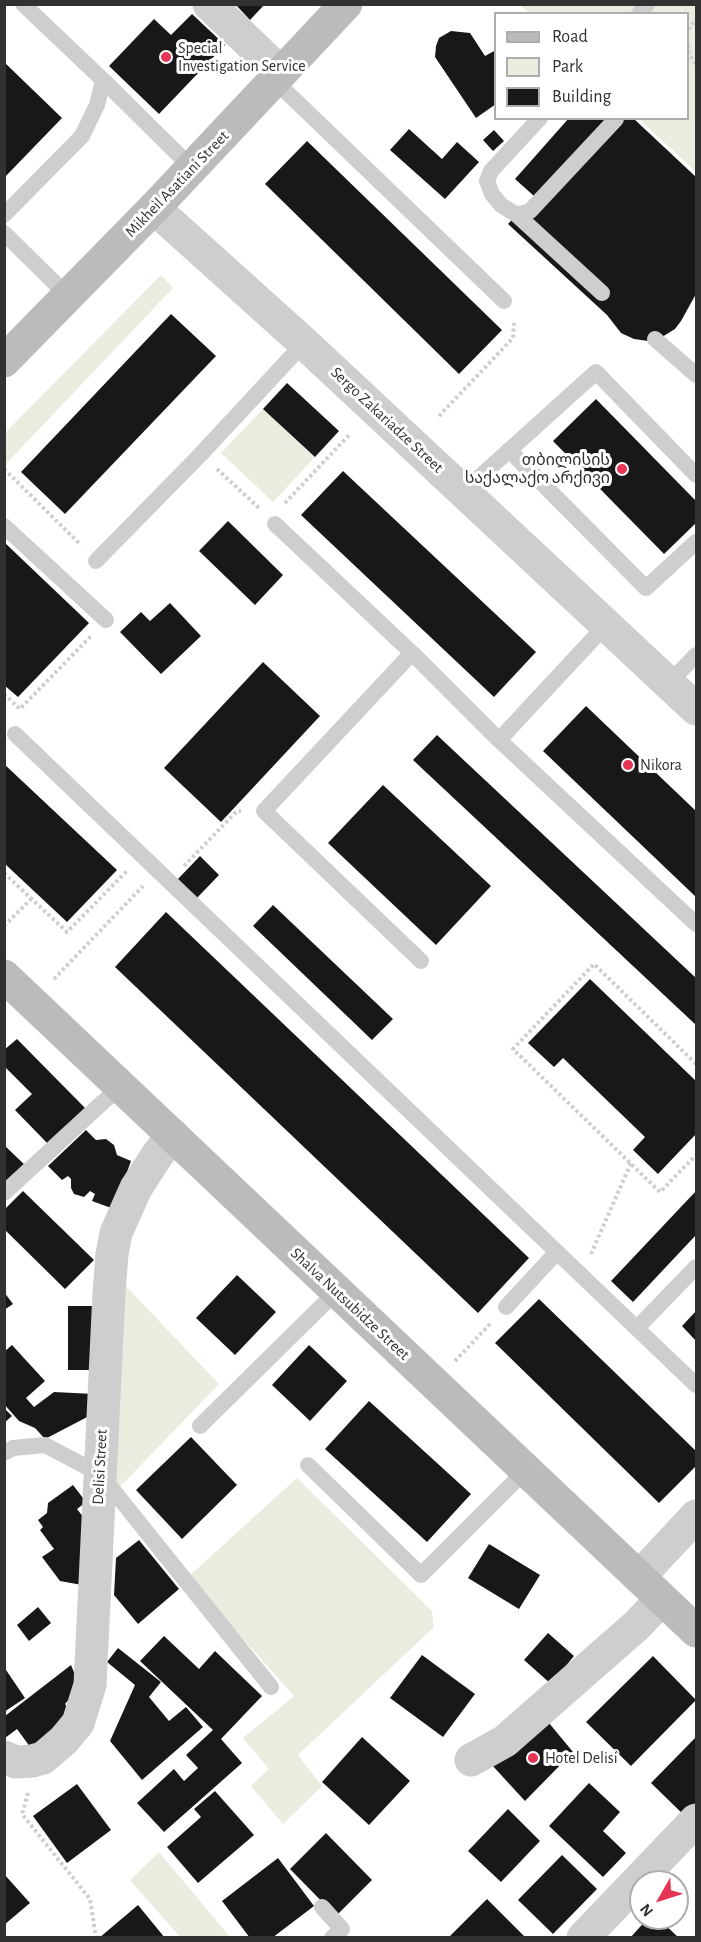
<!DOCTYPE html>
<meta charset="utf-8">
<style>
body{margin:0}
#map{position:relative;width:701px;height:1942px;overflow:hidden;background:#fff;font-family:"Alegreya Sans",sans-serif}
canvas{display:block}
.frame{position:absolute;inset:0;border:6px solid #313131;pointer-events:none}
.legend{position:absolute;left:494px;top:12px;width:195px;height:108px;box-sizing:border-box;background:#fff;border:2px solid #adadad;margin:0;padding:8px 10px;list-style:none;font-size:18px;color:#313131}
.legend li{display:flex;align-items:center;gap:12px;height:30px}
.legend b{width:30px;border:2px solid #adadad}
.north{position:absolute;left:629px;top:1870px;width:60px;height:60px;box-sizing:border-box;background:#fff;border:2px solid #adadad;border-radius:50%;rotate:231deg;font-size:16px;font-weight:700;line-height:24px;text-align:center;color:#313131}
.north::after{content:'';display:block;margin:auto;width:21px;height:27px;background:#e63454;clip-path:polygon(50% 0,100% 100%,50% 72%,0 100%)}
</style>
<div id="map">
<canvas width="701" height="1942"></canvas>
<div class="frame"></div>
<ul class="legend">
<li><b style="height:8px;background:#bbb"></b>Road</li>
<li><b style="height:16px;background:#e8eddf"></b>Park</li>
<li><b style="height:16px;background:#181818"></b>Building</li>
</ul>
<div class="north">N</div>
</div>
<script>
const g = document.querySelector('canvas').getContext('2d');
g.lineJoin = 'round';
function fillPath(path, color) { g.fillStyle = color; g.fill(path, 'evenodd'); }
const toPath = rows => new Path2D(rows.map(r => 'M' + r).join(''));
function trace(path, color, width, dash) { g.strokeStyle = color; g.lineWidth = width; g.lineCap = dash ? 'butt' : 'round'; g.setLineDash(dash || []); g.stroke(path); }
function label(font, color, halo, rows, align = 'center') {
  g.font = font + ' "Alegreya Sans","Noto Sans Georgian",sans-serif'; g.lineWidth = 6; g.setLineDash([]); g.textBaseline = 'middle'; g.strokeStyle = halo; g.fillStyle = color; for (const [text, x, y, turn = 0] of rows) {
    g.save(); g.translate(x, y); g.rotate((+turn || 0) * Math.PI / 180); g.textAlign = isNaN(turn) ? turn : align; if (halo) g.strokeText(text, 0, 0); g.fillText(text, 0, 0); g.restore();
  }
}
fillPath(toPath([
 [520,5,696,5,696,172,639,119,688,118,688,14,529,13],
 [161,275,173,288,5,465,5,433],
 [263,409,315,457,273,502,221,453],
 [121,1281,219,1384,115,1492],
 [297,1478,432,1611,434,1627,298,1755,322,1786,283,1824,251,1786,269,1769,243,1738,294,1696,188,1577],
 [159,1852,230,1937,180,1937,130,1880]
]), '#e8eddf');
fillPath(toPath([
 [235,4,265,4,250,20],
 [192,14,225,45,159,114,109,66,154,19,171,35],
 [451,31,470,33,485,56,496,50,496,104,476,118,435,57,436,46,439,38],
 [4,62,62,118,4,178],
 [569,118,633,118,696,177,696,294,681,321,675,329,662,337,648,341,634,339,621,333,607,315,508,224,534,196,515,179],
 [409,129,442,159,457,142,479,162,445,199,390,150],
 [494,130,504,141,493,151,483,140],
 [307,141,502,330,459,374,265,184],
 [171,314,216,356,65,514,21,472],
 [287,383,339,431,315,457,263,409],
 [596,399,696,501,696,523,664,554,553,441],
 [343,471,536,652,494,697,301,515],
 [228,521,283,575,255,605,199,551],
 [4,542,89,623,18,697,4,685],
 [170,603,201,636,161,674,120,632,141,612,150,621],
 [263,662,320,716,221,822,164,768],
 [586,706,696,811,696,897,543,751],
 [437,735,696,978,696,1025,413,760],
 [4,764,117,870,67,922,4,863],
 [383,785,491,886,436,945,328,843],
 [200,856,219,875,196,899,177,880],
 [273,905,393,1019,372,1040,253,926],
 [166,912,529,1258,478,1313,115,967],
 [590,979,696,1081,696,1134,658,1174,633,1150,645,1137,563,1058,554,1067,528,1043],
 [17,1039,86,1109,49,1145,15,1110,32,1094,4,1066,4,1050],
 [86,1130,96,1140,106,1139,114,1145,117,1155,131,1161,114,1209,92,1201,95,1194,90,1191,84,1197,74,1194,71,1188,71,1179,68,1176,62,1180,48,1166],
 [4,1145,27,1167,4,1191],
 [23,1191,94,1260,65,1289,4,1229,4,1210],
 [696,1191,696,1235,633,1302,611,1281],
 [237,1275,276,1312,235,1355,196,1318],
 [4,1292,13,1304,4,1310],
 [539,1299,696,1451,696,1466,659,1503,495,1343],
 [68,1306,94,1306,94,1370,68,1370],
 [696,1311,696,1341,682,1326],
 [12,1345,45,1381,26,1398,34,1407,54,1392,94,1394,93,1414,45,1439,35,1428,19,1421,4,1404,4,1352],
 [309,1345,347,1381,310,1421,272,1385],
 [369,1401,471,1494,427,1542,325,1449],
 [4,1408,12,1416,4,1423],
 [191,1437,237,1485,182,1539,136,1490],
 [73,1485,86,1502,77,1509,84,1518,82,1585,60,1581,42,1557,54,1549,40,1530,43,1527,38,1520,47,1513,48,1503],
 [139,1540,179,1589,138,1624,114,1595,116,1558],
 [489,1544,540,1575,519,1609,468,1578],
 [38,1607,51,1623,29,1641,17,1625],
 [548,1633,574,1656,551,1684,524,1660],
 [164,1636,199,1669,215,1651,262,1696,221,1739,242,1763,164,1832,137,1803,174,1769,184,1781,198,1768,186,1755,213,1730,140,1661],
 [118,1648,161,1682,149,1697,169,1721,186,1707,203,1727,142,1780,110,1741,135,1685,107,1662],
 [422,1655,475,1694,443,1737,390,1698],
 [653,1656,696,1700,631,1766,586,1722],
 [71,1665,80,1687,65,1704,76,1719,33,1751,17,1729,5,1738,5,1716],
 [4,1667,25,1698,4,1712],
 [549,1723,573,1752,525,1801,491,1764],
 [362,1737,410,1781,369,1825,322,1782],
 [696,1737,696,1813,690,1821,651,1783],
 [589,1783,620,1812,603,1831,626,1853,603,1877,549,1826],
 [77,1784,111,1830,67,1863,33,1816],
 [215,1791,254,1835,198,1883,167,1847,201,1817,194,1809],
 [508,1809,540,1841,501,1882,468,1851],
 [326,1833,372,1880,336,1916,290,1869],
 [562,1855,597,1889,553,1934,518,1900],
 [278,1858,314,1906,272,1938,250,1938,222,1901],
 [4,1874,30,1903,4,1925],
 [487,1899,526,1938,448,1938],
 [138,1905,165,1938,99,1938],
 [648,1918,658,1918,679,1938,630,1938]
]), '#181818');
trace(toPath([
 [688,29,696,19],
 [688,45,689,54,696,64],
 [439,416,513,338,514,323],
 [4,469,81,545],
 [217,469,260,509],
 [285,503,349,435],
 [4,694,20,709,91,636],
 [184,866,237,811,241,811],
 [4,873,67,932,127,871],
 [4,926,31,899],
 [54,979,143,886],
 [696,1064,594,964,513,1049,660,1192,696,1155],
 [591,1254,631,1163],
 [455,1361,491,1323],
 [28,1793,22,1814,90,1899,96,1938]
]), '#cecece', 4, [3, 3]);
trace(toPath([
 [639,14,647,4],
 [103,80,192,168],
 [274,80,504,301],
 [540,118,491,171,487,181,492,194,501,205,517,215,602,293],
 [4,215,82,136,97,105,103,80,23,4],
 [517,215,530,211,616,119],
 [4,233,68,296],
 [655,339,696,375],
 [509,450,646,588,696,542],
 [463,492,596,372,696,475],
 [275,524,412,653,499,740,696,924],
 [4,526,106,620],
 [96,561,201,454,304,343],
 [412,653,264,811,421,961],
 [669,683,696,655],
 [15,734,696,1385],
 [499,740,606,625],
 [4,1193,103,1102,122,1087],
 [506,1307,557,1252],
 [637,1328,696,1267],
 [200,1426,337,1291],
 [4,1453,13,1448,45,1445,100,1474,271,1687],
 [308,1465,421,1575,526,1470],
 [322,1907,342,1929,332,1938]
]), '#cecece', 16);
trace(toPath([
 [209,4,281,73],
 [154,208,304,343,696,709],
 [639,1577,696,1516],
 [4,1757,16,1762,32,1761,43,1758,64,1740,78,1723,90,1685,109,1293,112,1254,116,1233,136,1188,158,1154,173,1135],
 [471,1760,505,1741,636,1626,662,1599],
 [583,1938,696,1820]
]), '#cecece', 33);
trace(toPath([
 [4,361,154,208,346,4],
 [4,976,696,1631]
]), '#bbb', 33);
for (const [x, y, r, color] of [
 [166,57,6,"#e63454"],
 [622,469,6,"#e63454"],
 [628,765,6,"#e63454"],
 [533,1758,6,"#e63454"]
]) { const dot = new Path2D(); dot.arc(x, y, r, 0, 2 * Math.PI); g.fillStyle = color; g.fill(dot); trace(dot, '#fff', 2); }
label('16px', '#313131', '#fff', [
 ["Special",178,48],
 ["Investigation Service",178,66],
 ["თბილისის",610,460,"right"],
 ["საქალაქო არქივი",610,478,"right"],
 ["Nikora",640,765],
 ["Hotel Delisi",545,1758]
], 'left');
label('16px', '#313131', '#fff', [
 ["Mikheil Asatiani Street",177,184,-46],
 ["Sergo Zakariadze Street",387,420,43],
 ["Shalva Nutsubidze Street",350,1304,43],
 ["Delisi Street",100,1467,-87]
]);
</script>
